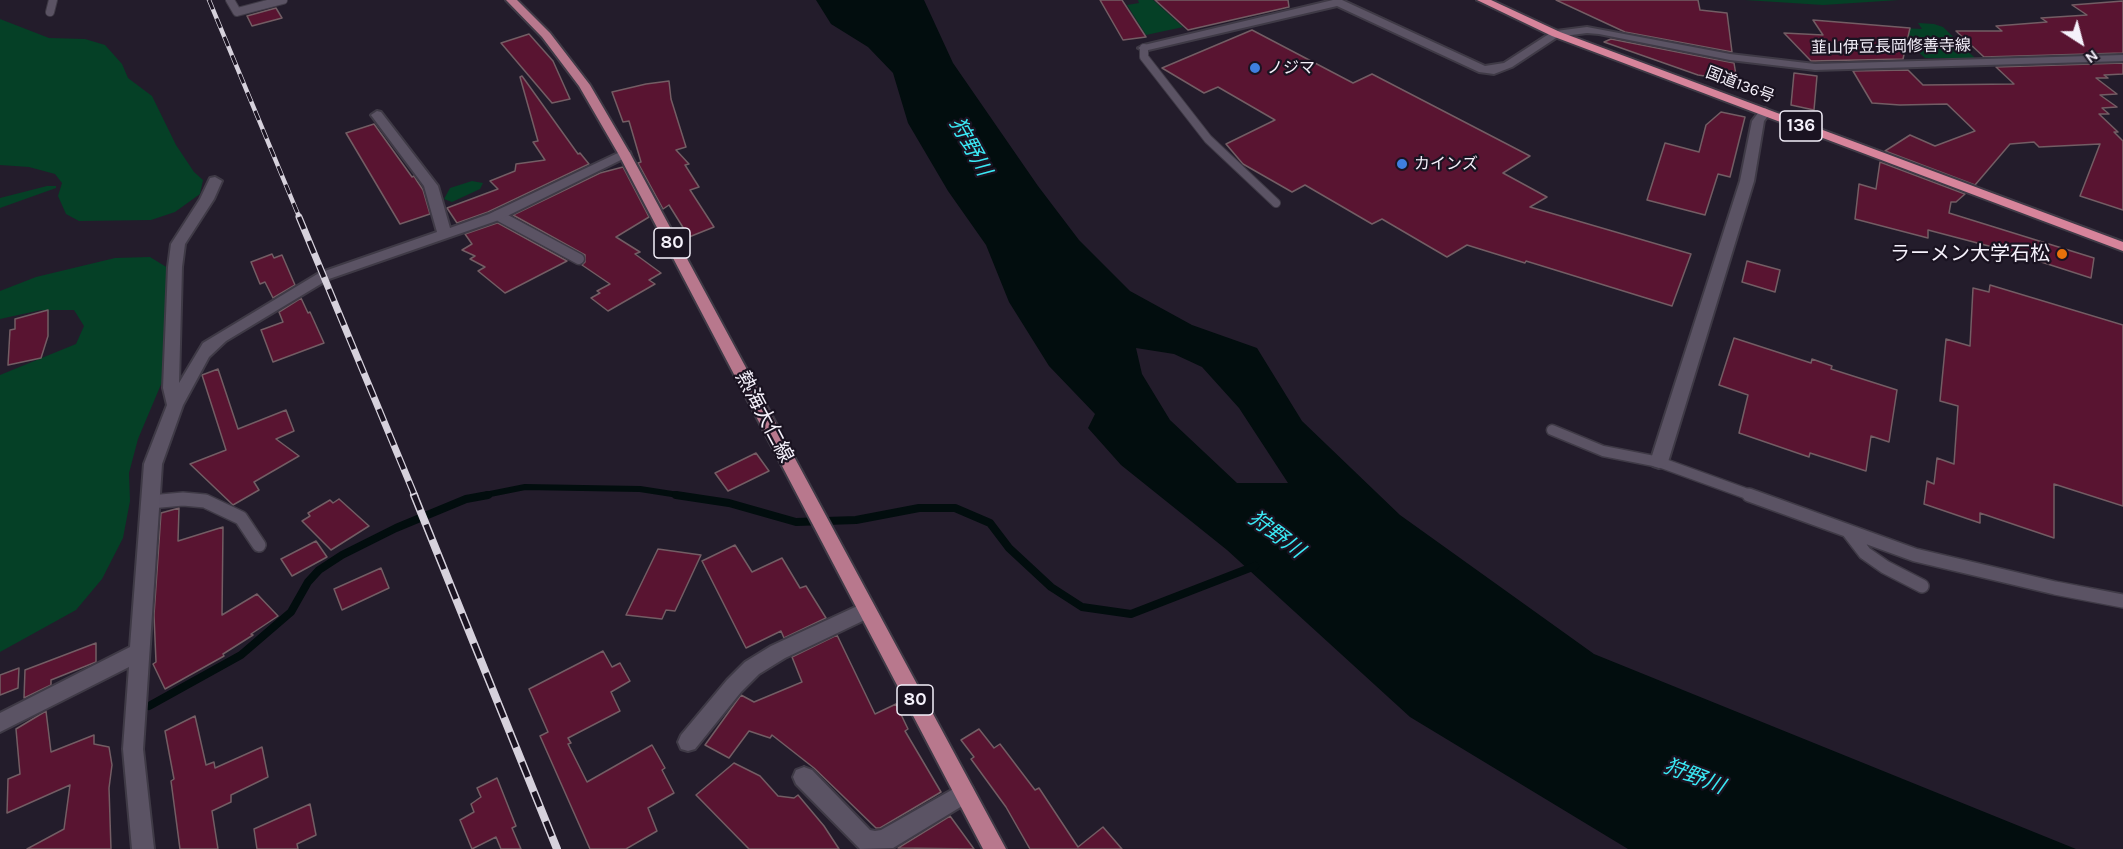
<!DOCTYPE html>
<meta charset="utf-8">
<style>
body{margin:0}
#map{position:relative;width:2123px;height:849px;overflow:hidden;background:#231c2b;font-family:Karla,sans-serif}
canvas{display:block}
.north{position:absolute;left:2051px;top:12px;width:60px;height:60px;-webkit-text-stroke:4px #1a1321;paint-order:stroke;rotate:144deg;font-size:16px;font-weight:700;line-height:24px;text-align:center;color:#f5f1fb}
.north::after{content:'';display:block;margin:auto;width:21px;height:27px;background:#f5f1fb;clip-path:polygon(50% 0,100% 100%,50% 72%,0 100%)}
</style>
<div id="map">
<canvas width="2123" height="849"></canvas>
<div class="north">N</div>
</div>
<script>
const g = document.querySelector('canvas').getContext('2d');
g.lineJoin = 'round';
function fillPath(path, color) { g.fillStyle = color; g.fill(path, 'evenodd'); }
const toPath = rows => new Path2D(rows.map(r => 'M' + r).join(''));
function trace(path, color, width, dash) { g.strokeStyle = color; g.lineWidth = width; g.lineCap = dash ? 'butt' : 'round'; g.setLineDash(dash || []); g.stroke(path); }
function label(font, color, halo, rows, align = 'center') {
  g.font = font + ' Karla,"Noto Sans JP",sans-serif'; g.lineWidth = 4.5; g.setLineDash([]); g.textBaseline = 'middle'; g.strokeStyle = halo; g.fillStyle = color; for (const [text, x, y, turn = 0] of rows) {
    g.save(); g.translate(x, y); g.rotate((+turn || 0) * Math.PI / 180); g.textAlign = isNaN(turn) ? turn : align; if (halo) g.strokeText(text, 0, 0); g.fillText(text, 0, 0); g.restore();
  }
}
fillPath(toPath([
 [1138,0,1153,0,1183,27,1146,35,1127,5,1139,3],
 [1745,0,1899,0,1823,5],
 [0,19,49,38,85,39,105,45,122,64,128,78,152,96,176,145,194,172,203,180,200,194,175,212,151,220,79,221,66,214,58,196,62,183,55,174,29,167,0,165],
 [1918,23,1934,24,1943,27,1975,58,1925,58,1915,49,1912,42,1899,34,1900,28,1922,29],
 [472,181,483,183,480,189,452,202,444,199,450,188],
 [47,186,56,186,56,188,0,208,0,198],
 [150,257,168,268,167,314,163,352,165,375,138,439,129,473,130,501,123,538,102,579,76,610,0,652,0,375,76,344,84,326,74,310,41,310,0,319,0,291,36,277,115,258]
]), '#054026');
fillPath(toPath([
 [816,0,924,0,953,63,1038,186,1079,240,1130,291,1192,325,1257,348,1302,421,1400,515,1594,654,2076,849,1628,849,1410,717,1227,550,1121,465,1088,428,1095,414,1049,366,1009,302,986,245,948,191,908,123,893,73,868,47,831,24],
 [1136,348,1174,354,1202,367,1239,408,1288,483,1237,483,1170,420,1142,374]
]), '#020d0e');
trace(toPath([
 [480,496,525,487,640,489,685,496]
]), '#020d0e', 6);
trace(toPath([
 [676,495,729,503,796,522,856,520,919,508,955,508,990,523,1009,548,1051,587,1082,607,1131,614,1255,566],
 [149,706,241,655,291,612,308,582,319,570,342,555,396,528,466,499,488,495]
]), '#020d0e', 8);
const building = toPath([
 [1100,0,1122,0,1146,37,1123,40,1100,0],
 [1155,0,1288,0,1289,7,1188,30,1155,0],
 [1556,0,1698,0,1700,10,1727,13,1732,52,1625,32,1556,0],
 [2123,1,2123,53,1984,57,1956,31,2002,31,1996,26,2047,22,2041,18,2087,15,2072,5,2123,1],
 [276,8,282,18,252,26,247,16,276,8],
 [1813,20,1910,28,1903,59,1811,61,1784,33,1823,35,1813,20],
 [1252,30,1353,83,1372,74,1530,156,1503,173,1547,197,1530,207,1691,254,1672,306,1526,261,1525,263,1467,245,1447,257,1382,219,1372,224,1305,185,1292,192,1243,164,1226,144,1275,120,1218,87,1204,93,1162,68,1252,30],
 [529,34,553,61,570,99,552,103,501,43,529,34],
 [1611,39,1734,63,1737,81,1698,75,1604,42,1611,39],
 [2123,63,2123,74,2104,75,2108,78,2096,78,2117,94,2100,95,2117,107,2102,108,2109,114,2099,114,2118,132,2114,132,2123,141,2123,210,2080,196,2100,144,2039,147,2034,142,2010,144,1975,185,1885,151,1910,135,1935,146,1975,131,1947,104,1900,105,1872,103,1853,71,1908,70,1923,85,2014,84,1996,67,2123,63],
 [1794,73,1817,76,1814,110,1791,105,1794,73],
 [522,76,578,154,580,153,589,164,488,212,457,223,447,208,498,189,490,181,515,171,516,164,545,160,533,142,538,141,520,77,522,76],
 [669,81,671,99,686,147,676,150,689,164,685,165,699,187,690,190,714,227,689,237,669,205,663,209,638,163,641,162,629,121,623,122,612,92,646,84,669,81],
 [1721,112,1745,117,1730,177,1718,174,1705,215,1647,200,1665,143,1699,152,1706,125,1721,112],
 [374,124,412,177,414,176,417,181,423,190,430,214,400,224,346,133,374,124],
 [1880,162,1965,194,1956,202,1951,202,1949,213,2094,258,2091,278,2004,250,1928,230,1928,238,1855,219,1859,184,1876,189,1880,162],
 [623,167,649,217,616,237,640,252,635,254,661,273,649,280,655,284,608,311,591,298,600,293,597,291,610,284,582,265,585,262,585,255,513,215,600,173,623,167],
 [497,223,498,223,567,261,505,293,478,271,485,267,470,259,475,256,462,250,472,244,465,234,497,223],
 [272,254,274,258,282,255,295,285,273,298,265,282,260,284,251,262,272,254],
 [1747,261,1780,270,1775,292,1742,282,1747,261],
 [1990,285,2123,325,2123,506,2054,484,2054,538,1980,513,1980,523,1924,504,1927,481,1934,484,1937,458,1954,464,1958,406,1940,401,1946,339,1970,346,1973,288,1989,292,1990,285],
 [301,298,308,313,310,312,324,343,273,362,261,330,283,322,279,312,301,298],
 [48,310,48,336,41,358,8,365,10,330,15,329,15,319,48,310],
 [1734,338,1811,363,1812,359,1832,366,1831,369,1897,390,1889,442,1871,436,1866,471,1810,453,1809,457,1739,433,1748,395,1719,385,1734,338],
 [218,369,238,429,286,410,294,431,276,439,299,456,254,482,259,490,233,505,190,464,226,450,202,375,218,369],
 [756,453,769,471,728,491,715,473,756,453],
 [339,499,369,526,331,550,302,521,310,516,308,513,330,500,333,503,339,499],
 [179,508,178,541,223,527,222,615,257,594,278,616,251,634,253,635,223,654,224,656,165,689,153,664,156,662,154,615,161,513,179,508],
 [316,541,327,557,292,576,281,559,316,541],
 [735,545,752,572,782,558,800,588,806,586,826,618,784,638,781,631,746,648,702,561,735,545],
 [658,549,701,555,675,611,666,610,662,619,626,615,658,549],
 [381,568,389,588,342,610,334,589,381,568],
 [837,635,875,714,896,704,908,729,905,731,941,792,880,828,876,828,814,768,772,735,770,738,749,731,729,758,705,745,741,695,754,702,802,682,792,657,837,635],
 [96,643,96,662,51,680,51,685,24,698,25,670,96,643],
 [603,651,612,667,620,663,630,681,611,692,620,711,568,738,571,743,568,744,587,782,652,745,665,768,662,770,674,793,648,808,657,831,626,849,590,849,540,736,548,732,529,689,603,651],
 [19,668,18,688,0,695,0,675,19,668],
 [46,711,51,752,94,735,94,744,109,747,112,765,109,788,111,849,27,849,64,829,70,785,7,813,8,779,20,774,16,729,46,711],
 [195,716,206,765,214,762,215,768,262,747,268,777,231,795,231,802,212,811,218,849,180,849,171,781,174,779,165,731,195,716],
 [979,729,994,748,1000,744,1035,790,1039,788,1078,847,1103,827,1122,849,1030,849,1006,807,971,759,974,757,961,740,979,729],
 [734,763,760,776,778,796,794,798,798,795,824,826,839,849,749,849,696,795,734,763],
 [497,778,516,826,512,828,521,849,501,849,496,837,472,849,460,820,474,812,471,804,481,797,477,788,497,778],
 [310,804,316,835,297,844,298,849,257,849,254,829,310,804],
 [950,816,974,849,898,848,950,816]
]);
fillPath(building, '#591431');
trace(building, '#735d64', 1.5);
const serviceFar2 = toPath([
 [230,0,237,12,283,0],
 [50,12,53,0],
 [1144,48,1144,57,1208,139,1276,203],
 [497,215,504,219]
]);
const serviceFar1 = toPath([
 [501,217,579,259],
 [1552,430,1603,451,1659,462,1753,496]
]);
const service = toPath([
 [1749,495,1915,555,2055,588,2123,601],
 [150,502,183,499,205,501,241,518,259,545],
 [1848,531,1865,553,1885,567,1922,586]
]);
const minor = toPath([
 [1333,0,1342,0,1485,66,1504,63,1552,32,1560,32,1562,34,1512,67,1494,74,1479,72,1337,6,1144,51,1138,48,1144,45,1333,0],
 [1765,108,1771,112,1764,121,1754,181,1668,462,1665,466,1659,468,1653,466,1650,462,1740,181,1752,121,1761,109,1765,108],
 [377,111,381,112,438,186,450,228,489,214,620,152,630,152,631,155,499,220,329,279,226,341,209,357,183,405,162,464,143,749,154,849,132,849,123,749,129,667,0,732,0,713,130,647,144,464,167,405,163,388,168,267,171,244,200,199,210,178,215,177,222,181,214,199,185,244,182,267,179,383,203,343,319,273,437,232,424,186,371,115,377,111],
 [866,602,873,604,876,610,873,616,785,658,759,674,741,692,695,749,688,751,681,749,678,742,681,735,727,680,745,662,771,646,866,602],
 [804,767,812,770,870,830,875,831,881,830,964,783,972,786,975,793,972,800,893,848,860,849,796,784,793,777,796,770,804,767]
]);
const secondary = toPath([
 [1587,27,1730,54,1815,64,2123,55,2123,61,1815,70,1730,60,1599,34,1587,33,1556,37,1550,34,1556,31,1587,27]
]);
const primary = toPath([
 [506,0,517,0,550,33,590,85,631,155,1006,849,983,849,619,155,579,86,542,37,506,0]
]);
const trunk = toPath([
 [1477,0,1491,0,1560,32,2123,242,2123,251,1552,36,1477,0]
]);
trace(serviceFar2, '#3f3a46', 10);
trace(serviceFar1, '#3f3a46', 13);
trace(service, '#3f3a46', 16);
trace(minor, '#3f3a46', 4);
trace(secondary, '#3f3a46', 4);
trace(primary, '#3f3a46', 4);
trace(trunk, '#3f3a46', 4);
trace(serviceFar2, '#5b5364', 8);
trace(serviceFar1, '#5b5364', 10);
trace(service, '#5b5364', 13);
fillPath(minor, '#5b5364');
fillPath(secondary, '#5b5364');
fillPath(primary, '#b8788d');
fillPath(trunk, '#d7849b');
const railFar2 = toPath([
 [209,0,300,219]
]);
const railFar1 = toPath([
 [299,217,415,496]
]);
const rail = toPath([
 [414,495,557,849]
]);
trace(railFar2, '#d6d1dc', 4.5);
trace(railFar1, '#d6d1dc', 7);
trace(rail, '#d6d1dc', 8);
trace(railFar2, '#1a1321', 3, [10]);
trace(railFar1, '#1a1321', 4.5, [13]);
trace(rail, '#1a1321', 5, [16]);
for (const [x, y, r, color] of [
 [1255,68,6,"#3f7fe0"],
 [1402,164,6,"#3f7fe0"],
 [2062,254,6,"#e8710a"]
]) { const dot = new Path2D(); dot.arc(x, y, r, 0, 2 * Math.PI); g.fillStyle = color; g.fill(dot); trace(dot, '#1a1321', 2); }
label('16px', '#f5f1fb', '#1a1321', [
 ["韮山伊豆長岡修善寺線",1891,47,-1],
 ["国道136号",1740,85,21]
]);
label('16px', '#f5f1fb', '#1a1321', [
 ["ノジマ",1267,68],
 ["カインズ",1414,164]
], 'left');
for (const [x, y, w] of [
 [1801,126,42],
 [672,243,36],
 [915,700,36]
]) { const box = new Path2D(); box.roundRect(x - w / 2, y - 15, w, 30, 4.5); g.fillStyle = '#1a1321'; g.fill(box); trace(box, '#f5f1fb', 1.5); }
label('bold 18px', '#f5f1fb', null, [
 ["136",1801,126],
 ["80",672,243],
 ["80",915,700]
]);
label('20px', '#f5f1fb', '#1a1321', [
 ["ラーメン大学石松",2050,254]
], 'right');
label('20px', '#f5f1fb', '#1a1321', [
 ["熱海大仁線",764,417,62]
]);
label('italic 21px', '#3be9f5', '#1a1321', [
 ["狩野川",970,147,61],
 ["狩野川",1276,535,37],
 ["狩野川",1694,777,21]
]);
</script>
